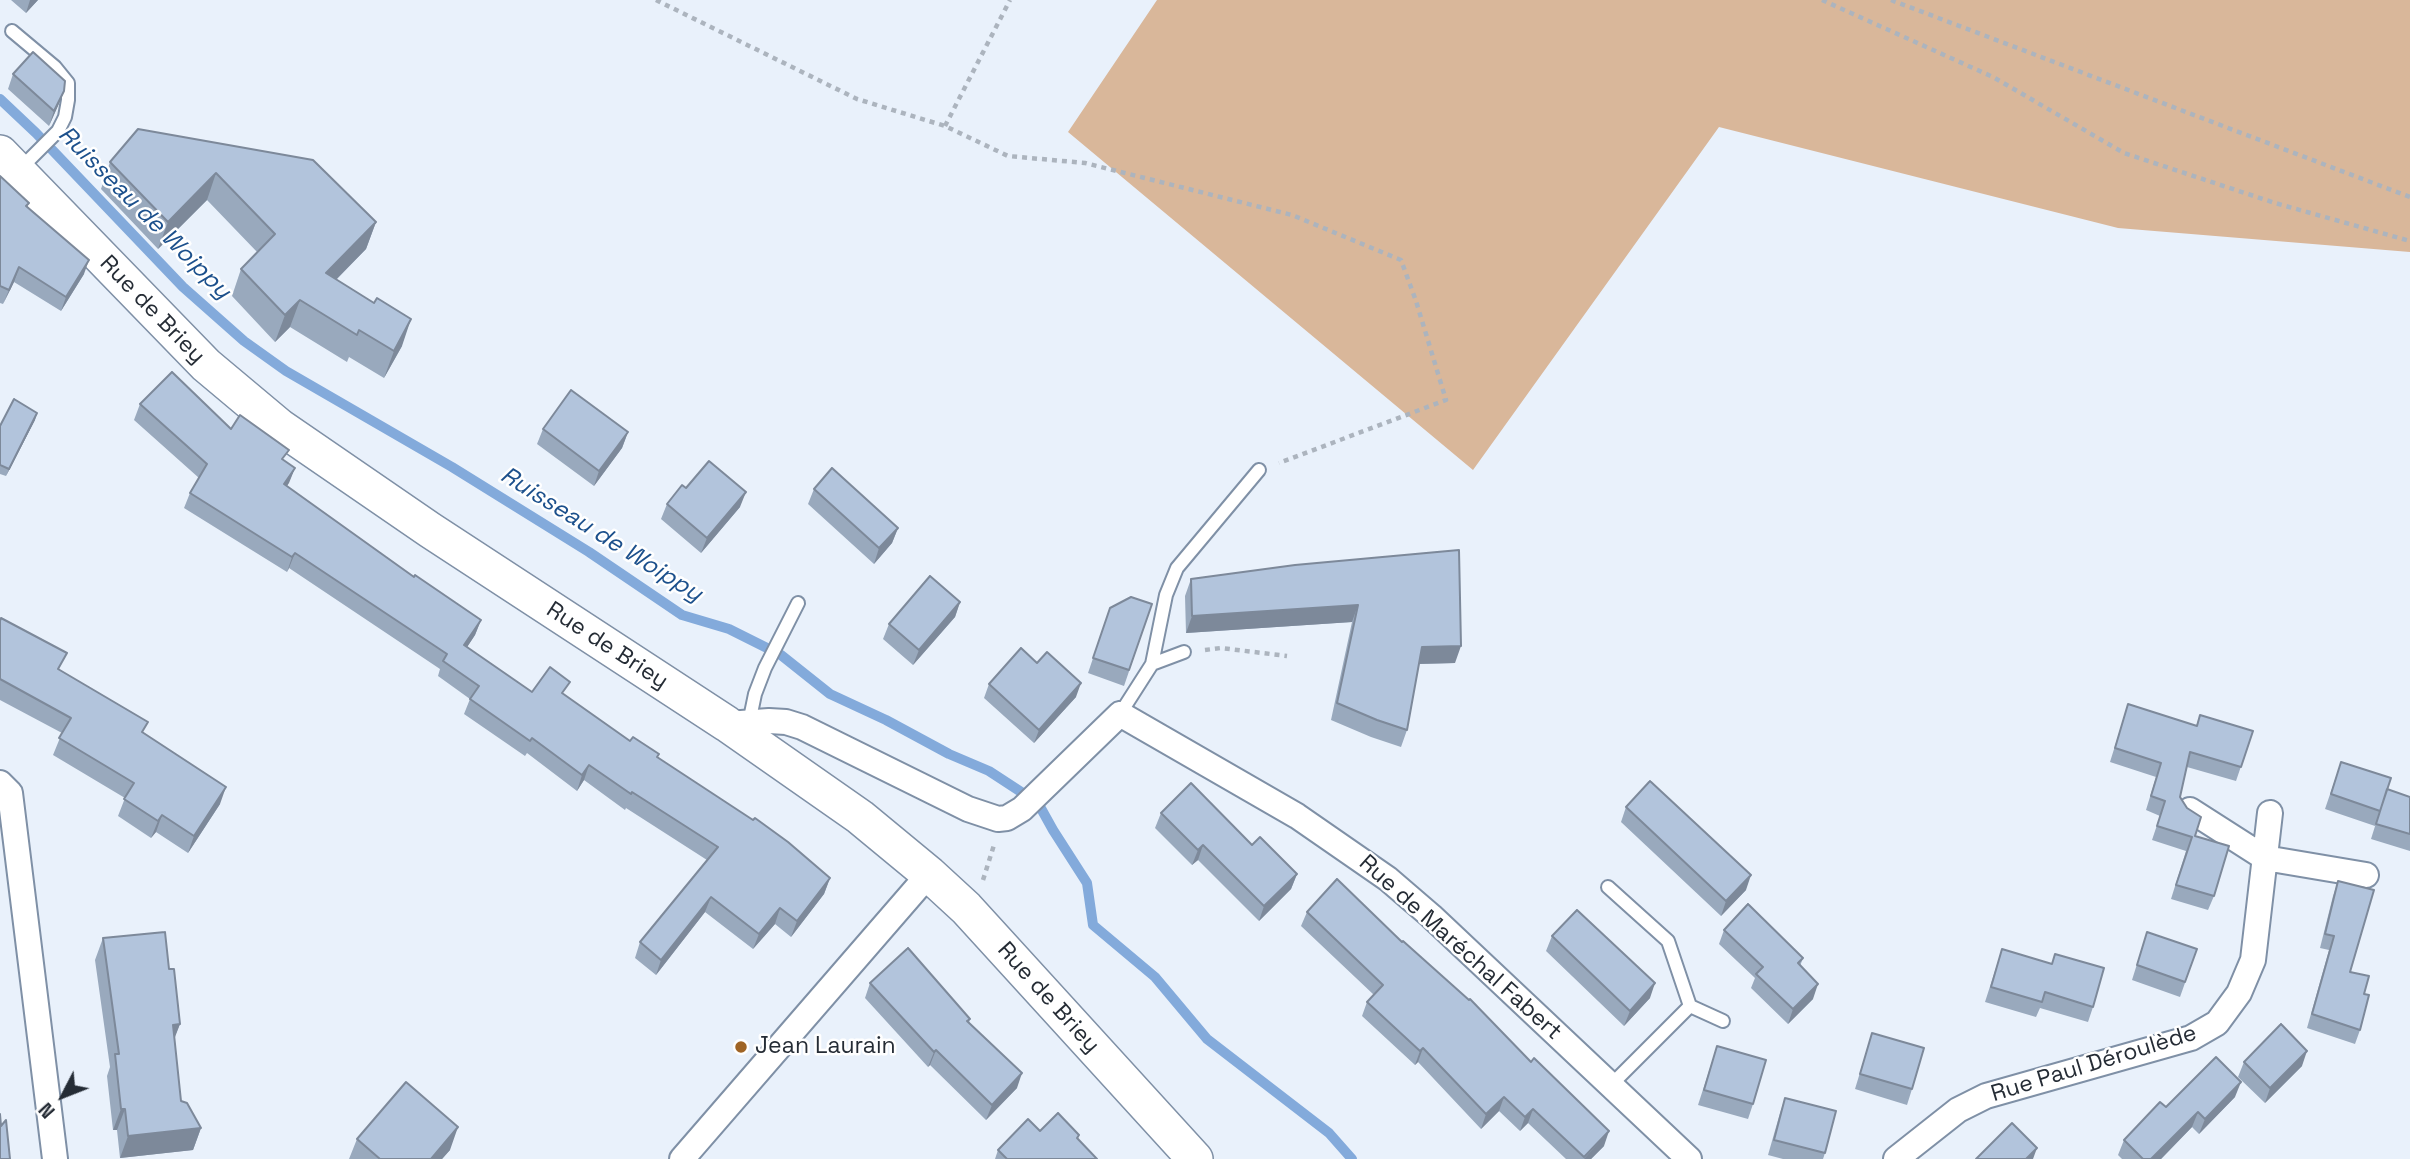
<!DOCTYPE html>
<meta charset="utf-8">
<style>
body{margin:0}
#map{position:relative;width:2410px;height:1159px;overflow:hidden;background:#e9f1fb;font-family:"Space Grotesk",sans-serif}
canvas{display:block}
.north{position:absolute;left:28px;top:1061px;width:70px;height:70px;-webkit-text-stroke:5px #fff;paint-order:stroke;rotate:228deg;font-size:19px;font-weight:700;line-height:28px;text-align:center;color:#252c35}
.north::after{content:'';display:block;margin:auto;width:24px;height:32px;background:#252c35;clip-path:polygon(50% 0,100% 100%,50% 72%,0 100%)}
</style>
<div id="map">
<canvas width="2410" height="1159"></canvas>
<div class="north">N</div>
</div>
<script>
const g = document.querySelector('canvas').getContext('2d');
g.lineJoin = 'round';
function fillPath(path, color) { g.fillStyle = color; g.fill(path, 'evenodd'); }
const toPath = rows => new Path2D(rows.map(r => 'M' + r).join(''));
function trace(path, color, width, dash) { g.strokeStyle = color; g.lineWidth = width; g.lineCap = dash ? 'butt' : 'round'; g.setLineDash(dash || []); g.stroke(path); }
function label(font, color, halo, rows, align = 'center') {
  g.font = font + ' "Space Grotesk",sans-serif'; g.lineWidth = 5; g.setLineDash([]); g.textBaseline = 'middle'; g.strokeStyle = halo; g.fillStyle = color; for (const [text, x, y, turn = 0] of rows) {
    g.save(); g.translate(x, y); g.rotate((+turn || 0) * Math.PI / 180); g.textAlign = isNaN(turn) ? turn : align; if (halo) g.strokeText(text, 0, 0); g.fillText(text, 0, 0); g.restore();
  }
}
fillPath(toPath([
 [1157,0,2410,0,2410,252,2118,228,1719,127,1473,470,1068,132]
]), '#d9b79a');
trace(toPath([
 [0,99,36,133,183,287,244,341,286,371,452,467,589,552,682,615,729,629,781,655,830,694,886,720,949,754,989,771,1038,803,1053,830,1087,883,1093,925,1155,977,1207,1039,1329,1133,1352,1159]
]), '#83aadb', 10);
const lane = toPath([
 [12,31,55,67,68,83,68,100,65,117,58,131,18,171],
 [1152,664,1166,595,1177,568,1259,470],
 [1120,714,1152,664,1184,652],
 [749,723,755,694,765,668,798,603],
 [1608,887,1668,941,1690,1006,1723,1021],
 [1611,1085,1690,1006]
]);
const street = toPath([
 [727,724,769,721,786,722,802,727,968,809,998,819,1007,818,1022,809,1120,714,1297,816,1388,879,1431,916,1689,1159],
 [0,783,10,793,55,1159],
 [2190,810,2265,858,2366,875],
 [682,1159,929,874],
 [1896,1159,1958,1110,1986,1096,2191,1038,2217,1023,2239,993,2253,960,2270,813]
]);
const secondary = toPath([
 [0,153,206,365,280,427,430,530,727,724,860,817,929,874,966,908,1195,1159]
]);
trace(lane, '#7f90a6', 16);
trace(street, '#7f90a6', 28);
trace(secondary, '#7f90a6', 38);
trace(toPath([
 [656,0,857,99,945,126,1008,156,1085,163,1292,215,1401,260,1416,301,1446,400,1279,463],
 [1822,0,1993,77,2124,153,2275,203,2410,241],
 [1891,0,2410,197],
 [945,126,1010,0],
 [1205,650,1221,648,1287,656],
 [983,880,994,845]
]), '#acb4be', 4.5, [5, 5]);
trace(lane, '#fff', 12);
trace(street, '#fff', 24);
trace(secondary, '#fff', 35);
fillPath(toPath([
 [11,0,38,0,26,13],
 [13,74,64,91,49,126,8,89],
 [138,129,376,222,366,249,336,280,402,346,384,378,349,357,347,362,290,327,275,342,232,296,241,269,258,253,207,200,158,249,101,189,110,162],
 [0,176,29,203,27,207,84,274,61,311,14,282,3,304,0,303],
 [140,404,231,429,285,461,295,468,287,486,414,577,481,620,475,635,467,647,532,692,565,695,630,741,658,758,830,878,824,894,791,937,775,924,753,949,705,912,656,975,635,958,640,942,707,860,626,808,625,810,584,780,577,791,527,753,525,756,464,714,470,699,438,676,440,669,289,568,287,572,184,508,190,493,199,478,134,420],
 [35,420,6,476,0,474,0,426],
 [543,429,628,432,622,448,594,486,537,444],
 [686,488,740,507,701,553,661,519,667,504],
 [814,489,898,528,892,543,874,564,808,504],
 [1295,565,1455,663,1419,664,1407,730,1401,747,1371,737,1331,720,1352,622,1186,633,1185,596,1191,579],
 [960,602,955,617,913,665,883,639,889,624],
 [1152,604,1124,686,1088,673,1110,608],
 [0,621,61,671,144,733,220,804,188,853,156,832,151,838,118,816,125,798,53,755,62,733,0,700],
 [989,684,1076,697,1034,743,984,698],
 [2128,704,2196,726,2200,715,2253,731,2236,781,2187,767,2180,797,2195,836,2214,896,2208,910,2171,899,2186,851,2152,840,2160,816,2146,810,2156,777,2110,762],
 [2341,762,2386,791,2410,797,2410,851,2371,839,2376,823,2375,826,2325,809],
 [1626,807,1746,890,1721,916,1621,822],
 [1161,813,1252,845,1297,874,1291,889,1259,921,1198,860,1192,865,1155,828],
 [2338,881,2350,972,2364,994,2360,1030,2355,1044,2307,1028,2329,950,2320,948,2333,896],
 [1307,912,1604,1146,1591,1159,1566,1159,1528,1123,1520,1131,1499,1111,1481,1129,1418,1062,1415,1065,1362,1016,1367,1002,1374,995,1301,926],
 [1724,930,1803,958,1800,966,1813,999,1788,1024,1751,988,1755,978,1719,944],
 [2147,932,2197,949,2180,997,2132,980],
 [1552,936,1650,998,1624,1026,1546,951],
 [103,938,169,969,180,1024,174,1038,181,1101,201,1128,193,1150,120,1158,117,1130,113,1130,107,1076,110,1067,95,960],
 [2002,949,2052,964,2055,954,2093,1007,2088,1022,2040,1008,2036,1017,1985,1002],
 [870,983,970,1019,969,1023,1017,1088,986,1120,930,1065,928,1067,865,998],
 [1872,1033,1912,1089,1907,1105,1855,1089],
 [1717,1046,1753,1104,1748,1119,1698,1105],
 [2244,1062,2302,1066,2265,1103,2238,1077],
 [2235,1097,2199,1134,2192,1127,2161,1159,2122,1159,2118,1155,2124,1140,2166,1107],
 [1785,1098,1825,1153,1823,1159,1783,1159,1768,1155,1780,1113],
 [1040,1131,1079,1135,1078,1139,1097,1159,995,1159,998,1150],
 [357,1139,450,1150,442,1159,349,1159]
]), '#99a9bd');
fillPath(toPath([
 [30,0,38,0,26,13],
 [64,91,58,106,49,126,54,111],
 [216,173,207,200,158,249,168,222],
 [376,222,366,249,316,300,326,273],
 [89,260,84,274,61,311,66,297],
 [19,267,14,282,3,304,9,290],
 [300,300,290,327,275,342,285,315],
 [411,319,402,346,384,378,394,351],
 [37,413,35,420,6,476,9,469],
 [628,432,622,448,594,486,599,471],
 [295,468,289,483,278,499,284,484],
 [746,492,740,507,701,553,707,538],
 [898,528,892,543,874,564,879,548],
 [295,553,289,568,287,572,292,557],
 [960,602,955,617,913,665,919,650],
 [1358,605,1352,622,1186,633,1192,616],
 [481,620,475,635,458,661,464,645],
 [1461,646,1455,663,1416,664,1422,647],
 [1081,683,1076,697,1034,743,1039,730],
 [589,765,584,780,577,791,582,775],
 [226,787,220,804,188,853,194,836],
 [162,815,156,832,151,838,158,821],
 [1203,845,1198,860,1192,865,1198,850],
 [1297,874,1291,889,1259,921,1264,906],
 [1751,875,1746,890,1721,916,1726,901],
 [830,878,824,894,791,937,797,921],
 [711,897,705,912,656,975,661,960],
 [780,908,775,924,753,949,759,934],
 [1655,983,1650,998,1624,1026,1630,1011],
 [1818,984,1813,999,1788,1024,1793,1009],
 [180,1024,172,1045,173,1025],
 [1423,1048,1418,1062,1415,1065,1420,1051],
 [936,1050,930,1065,928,1067,934,1052],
 [2307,1051,2302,1066,2265,1103,2270,1088],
 [1022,1073,1017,1088,986,1120,992,1105],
 [2241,1082,2235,1097,2199,1134,2205,1119],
 [1504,1097,1499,1111,1481,1129,1486,1114],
 [121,1109,125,1109,117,1130,113,1130],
 [1533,1109,1528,1123,1520,1131,1525,1117],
 [2198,1112,2192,1127,2161,1159,2151,1159],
 [458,1127,450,1150,442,1159,431,1159],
 [201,1128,193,1150,120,1158,128,1136],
 [1609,1131,1604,1146,1591,1159,1584,1159],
 [2037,1148,2033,1159,2026,1159]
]), '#7d899a');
const building = toPath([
 [33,52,65,81,64,91,54,111,13,74,33,52],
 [138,129,313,160,376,222,326,273,374,303,377,298,411,319,394,351,359,330,357,335,300,300,285,315,241,269,275,234,216,173,168,222,110,162,138,129],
 [0,176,29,203,26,206,89,260,66,297,19,267,9,290,0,286,0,176],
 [172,372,231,429,240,415,289,450,282,459,295,468,284,484,414,577,415,575,481,620,464,645,532,692,550,667,570,682,562,693,630,741,633,737,659,754,657,757,753,820,755,818,788,842,830,878,797,921,780,908,759,934,711,897,661,960,640,942,718,847,632,792,631,794,589,765,582,775,532,738,530,741,470,699,479,686,443,661,447,654,295,553,292,557,190,493,207,464,140,404,172,372],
 [571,390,628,432,599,471,543,429,571,390],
 [14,399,37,413,9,469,0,465,0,426,14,399],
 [709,461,746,492,707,538,667,504,682,485,686,488,709,461],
 [832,468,898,528,879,548,814,489,832,468],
 [1459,550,1461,646,1422,647,1407,730,1377,720,1337,703,1358,605,1192,616,1191,579,1295,565,1459,550],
 [930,576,960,602,919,650,889,624,930,576],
 [1131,597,1152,604,1129,670,1093,658,1110,608,1131,597],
 [1,618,67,653,58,669,148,722,142,732,226,787,194,836,162,815,158,821,124,799,134,783,59,738,71,718,0,679,0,621,1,618],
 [1021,648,1037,663,1047,652,1081,683,1039,730,989,684,1021,648],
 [2128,704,2197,726,2200,715,2253,731,2241,767,2190,752,2180,797,2187,808,2201,817,2195,836,2229,846,2214,896,2176,885,2192,837,2157,826,2165,801,2151,796,2161,763,2115,748,2128,704],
 [2341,762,2391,778,2380,811,2331,794,2341,762],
 [1650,781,1751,875,1726,901,1626,807,1650,781],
 [1191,783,1252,845,1260,837,1297,874,1264,906,1203,845,1198,850,1161,813,1191,783],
 [2387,789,2410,797,2410,834,2376,824,2387,789],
 [1337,879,1402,942,1403,941,1469,1000,1470,999,1531,1062,1534,1058,1609,1131,1584,1157,1533,1109,1525,1117,1504,1097,1486,1114,1423,1048,1420,1051,1367,1002,1383,985,1307,912,1337,879],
 [2338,881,2374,890,2350,972,2369,976,2364,994,2369,995,2360,1030,2312,1014,2334,936,2325,934,2338,881],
 [1748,904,1803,958,1798,963,1818,984,1793,1009,1756,974,1763,967,1724,930,1748,904],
 [1577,910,1655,983,1630,1011,1552,936,1577,910],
 [165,932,169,969,174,969,180,1024,173,1025,181,1101,187,1103,201,1128,128,1136,125,1109,121,1109,115,1054,119,1054,103,938,165,932],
 [2147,932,2197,949,2185,982,2137,965,2147,932],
 [908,948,970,1019,967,1021,1022,1073,992,1105,936,1050,934,1052,870,983,908,948],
 [2002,949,2052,964,2055,954,2104,968,2093,1007,2045,992,2042,1002,1991,987,2002,949],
 [2281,1024,2307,1051,2270,1088,2244,1062,2281,1024],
 [1872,1033,1924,1048,1912,1089,1860,1074,1872,1033],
 [1717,1046,1766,1060,1753,1104,1704,1090,1717,1046],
 [2216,1057,2241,1082,2205,1119,2198,1112,2151,1159,2143,1159,2124,1140,2160,1102,2166,1107,2216,1057],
 [406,1082,458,1127,431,1159,380,1159,357,1139,406,1082],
 [1785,1098,1836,1111,1825,1153,1774,1140,1785,1098],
 [1058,1113,1079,1135,1077,1138,1097,1159,1007,1159,998,1150,1028,1119,1040,1131,1058,1113],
 [0,1114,1,1126,6,1120,10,1159,0,1159,0,1114],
 [2012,1123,2037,1148,2026,1159,1976,1159,2012,1123]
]);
fillPath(building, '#b2c4dc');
trace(building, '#7d899a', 2);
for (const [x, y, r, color] of [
 [741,1047,7,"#9f6425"]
]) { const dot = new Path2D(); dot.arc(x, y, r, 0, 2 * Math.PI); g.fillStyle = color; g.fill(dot); trace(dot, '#fff', 2.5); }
label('23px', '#252c35', '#fff', [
 ["Rue de Briey",152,310,46],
 ["Rue de Briey",607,646,33],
 ["Rue de Maréchal Fabert",1460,948,42],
 ["Rue de Briey",1048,998,48],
 ["Rue Paul Déroulède",2094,1064,-17]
]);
label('23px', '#252c35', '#fff', [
 ["Jean Laurain",755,1047]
], 'left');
label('italic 24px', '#1c508c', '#fff', [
 ["Ruisseau de Woippy",144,213,45],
 ["Ruisseau de Woippy",601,535,32]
]);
</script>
